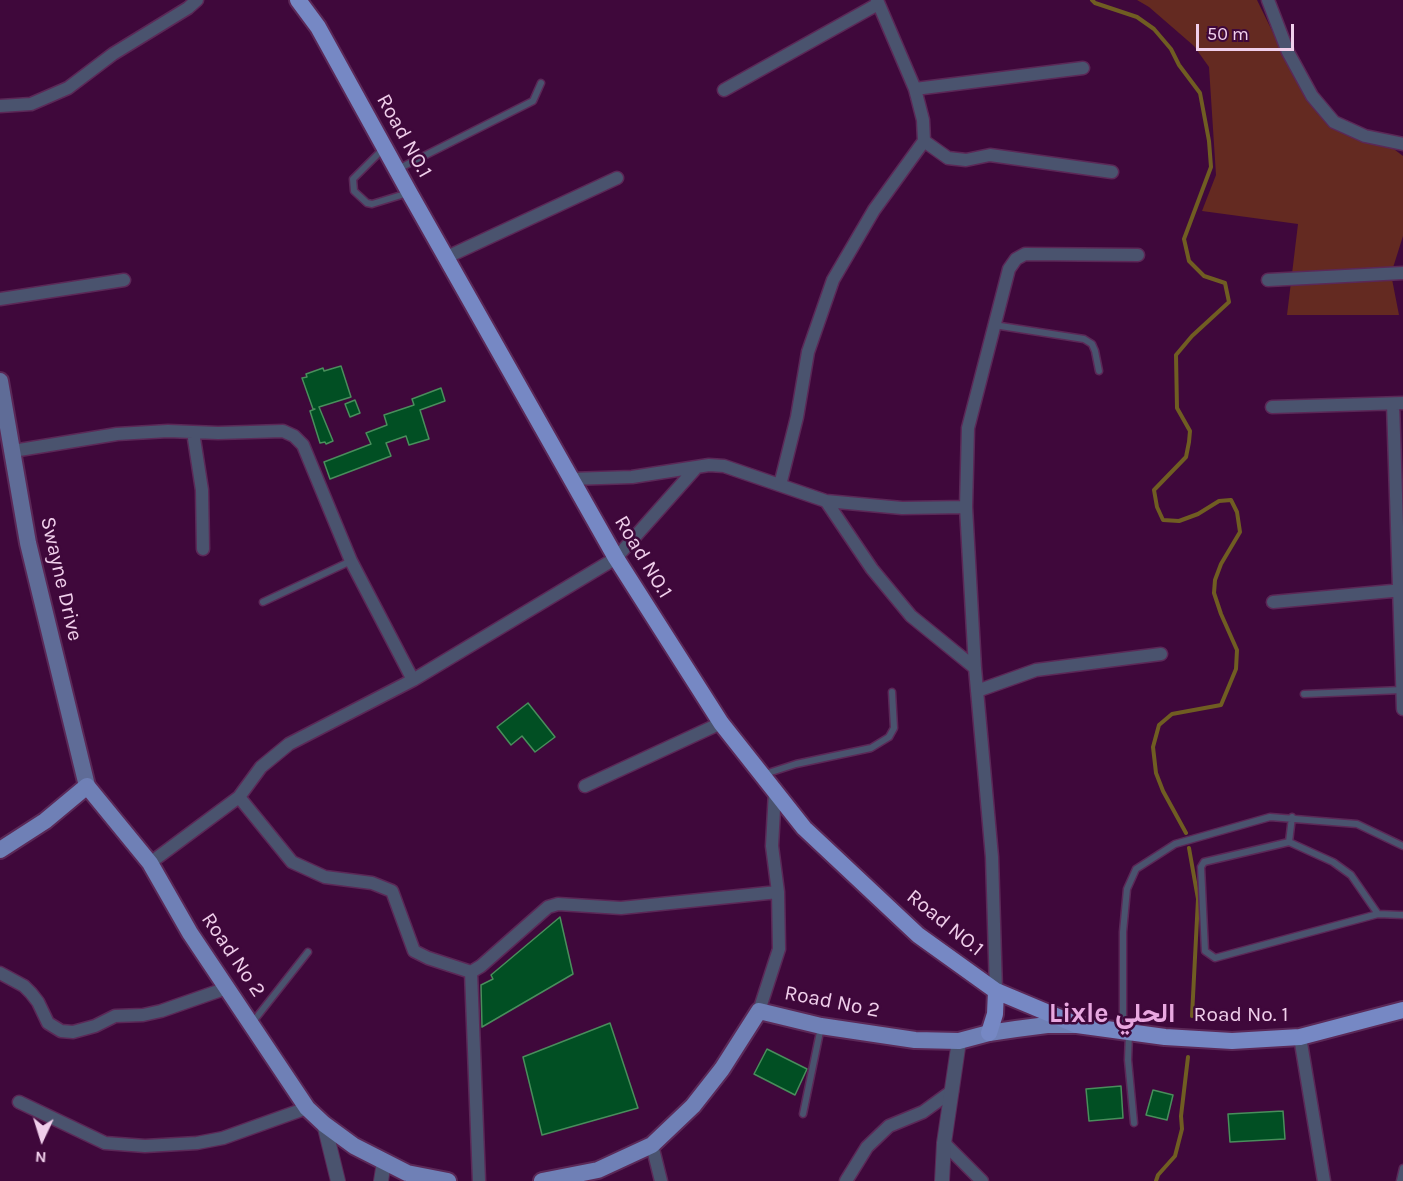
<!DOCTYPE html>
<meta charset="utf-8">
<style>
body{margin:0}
#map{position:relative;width:1403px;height:1181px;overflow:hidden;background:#3f083b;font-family:Karla,sans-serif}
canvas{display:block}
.north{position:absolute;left:12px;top:1109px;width:60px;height:60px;-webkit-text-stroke:4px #3f083b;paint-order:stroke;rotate:184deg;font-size:16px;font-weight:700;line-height:24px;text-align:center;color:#f0cfeb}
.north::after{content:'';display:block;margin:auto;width:21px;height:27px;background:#f0cfeb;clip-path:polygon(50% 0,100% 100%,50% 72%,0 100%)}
.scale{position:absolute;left:1196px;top:24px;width:98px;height:27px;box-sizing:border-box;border:3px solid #f0cfeb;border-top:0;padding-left:8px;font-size:18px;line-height:21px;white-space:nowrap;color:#f0cfeb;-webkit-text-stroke:4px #3f083b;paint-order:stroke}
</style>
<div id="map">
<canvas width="1403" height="1181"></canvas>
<div class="north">N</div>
<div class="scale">50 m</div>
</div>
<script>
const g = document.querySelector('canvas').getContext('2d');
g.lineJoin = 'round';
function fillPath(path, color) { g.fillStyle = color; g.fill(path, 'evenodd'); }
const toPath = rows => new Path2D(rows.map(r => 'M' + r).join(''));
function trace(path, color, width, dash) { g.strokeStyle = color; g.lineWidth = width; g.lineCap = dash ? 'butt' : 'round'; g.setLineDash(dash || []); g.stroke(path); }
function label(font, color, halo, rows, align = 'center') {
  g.font = font + ' Karla,Vazirmatn,sans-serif'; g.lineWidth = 5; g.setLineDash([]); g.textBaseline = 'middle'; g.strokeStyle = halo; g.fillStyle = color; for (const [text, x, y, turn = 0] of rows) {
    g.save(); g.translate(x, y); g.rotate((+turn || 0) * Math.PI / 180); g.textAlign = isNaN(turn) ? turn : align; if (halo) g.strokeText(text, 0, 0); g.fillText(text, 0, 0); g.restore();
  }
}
fillPath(toPath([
 [1137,0,1257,0,1279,45,1327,124,1382,140,1403,156,1403,236,1391,274,1399,315,1287,315,1298,224,1202,211,1216,175,1209,67,1194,46,1149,7]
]), '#642a21');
trace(toPath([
 [1092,0,1095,3,1137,17,1154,29,1171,49,1179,65,1200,93,1209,141,1211,167,1184,239,1189,261,1204,276,1225,283,1229,302,1192,336,1176,355,1177,408,1190,431,1189,442,1186,457,1154,490,1157,507,1163,520,1179,521,1198,514,1219,501,1231,500,1237,512,1240,532,1221,564,1215,580,1214,593,1221,614,1237,650,1236,669,1221,705,1172,714,1159,725,1153,747,1156,773,1163,791,1186,833],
 [1189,848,1198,899,1192,1016],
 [1156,1181,1158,1175,1175,1156,1182,1129,1181,1116,1188,1057]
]), '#705d22', 4);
const building = toPath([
 [341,366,351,397,319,407,333,441,326,444,325,442,320,443,310,411,315,409,313,409,302,378,307,377,306,374,323,368,324,371,341,366],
 [441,388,445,401,420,410,429,439,409,445,406,436,386,443,391,456,330,479,324,462,371,444,366,433,387,425,384,415,414,405,412,399,441,388],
 [355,400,360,413,350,417,345,404,355,400],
 [528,703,555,737,535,752,522,736,511,745,497,727,528,703],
 [560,917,573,974,482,1027,481,985,493,979,491,975,560,917],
 [610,1023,638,1108,542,1135,523,1057,610,1023],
 [767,1049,807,1069,795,1095,754,1074,767,1049],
 [1121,1086,1123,1118,1089,1121,1086,1089,1121,1086],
 [1153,1090,1173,1095,1167,1120,1146,1115,1153,1090],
 [1283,1111,1285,1139,1230,1142,1228,1114,1283,1111]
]);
fillPath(building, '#014f23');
trace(building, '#498e5c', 1.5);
const service = toPath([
 [382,150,353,179,354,191,367,203,372,204,408,193],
 [398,169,533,101,541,83],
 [994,325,1084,339,1092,344,1095,351,1099,371],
 [263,602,351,561],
 [1304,694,1402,690],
 [765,774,796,764,871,748,889,737,894,728,892,692],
 [1289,842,1292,817],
 [1378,914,1351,875,1333,862,1289,842,1204,862,1201,867,1205,951,1215,958,1378,914,1403,915],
 [252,1023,308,952],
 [1123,1030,1123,932,1127,889,1136,869,1175,844,1270,817,1357,824,1403,846],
 [1129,1034,1128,1060,1134,1123],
 [803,1114,821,1027],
 [1400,1181,1403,1168]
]);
const minor = toPath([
 [1268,0,1288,52,1312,96,1334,122,1365,136,1403,144],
 [915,89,1083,68],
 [724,90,878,4],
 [0,106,31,104,68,88,113,54,188,8,197,0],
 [924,141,948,158,966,160,990,155,1112,172],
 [447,257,617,178],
 [1268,280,1403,273],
 [0,299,124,280],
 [1393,404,1403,709],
 [1272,407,1403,403],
 [193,432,202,490,203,549],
 [13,451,117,434,168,431,218,433,283,431,294,436,303,445,351,561,413,680],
 [570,479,632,477,709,465,724,466,826,501,902,508,966,507],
 [780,485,797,417,808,352,833,280,874,210,924,141,923,120,915,89,877,0],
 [826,501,872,569,911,616,975,668],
 [1273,602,1403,590],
 [977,691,1036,670,1161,654],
 [585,786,721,723],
 [239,797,292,862,325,877,372,883,392,891,414,951,428,958,471,972,481,966,548,907,558,904,621,908,778,892],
 [150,863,239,797,261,767,289,744,413,680,616,558,696,468],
 [471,972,479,1181],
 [0,973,24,986,31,993,38,1002,48,1023,61,1031,73,1032,95,1026,115,1016,143,1015,161,1011,227,988],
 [996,991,992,857,975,668,966,507,968,428,1009,269,1016,259,1025,254,1138,255],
 [759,1011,779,949,778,892,772,846,775,791],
 [1300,1037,1324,1181],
 [19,1102,105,1143,145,1146,197,1143,223,1138,307,1108],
 [944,1143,982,1181],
 [652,1145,661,1181],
 [846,1181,867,1147,889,1126,923,1112,952,1091]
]);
const tertiary = toPath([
 [324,1124,338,1181],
 [381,1181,384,1162],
 [942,1181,944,1143,959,1041]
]);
const secondary = toPath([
 [0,381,28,543,87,786]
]);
const primary = toPath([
 [0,850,45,821,87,786,150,863,190,933,307,1108,324,1124,354,1146,407,1173,448,1181],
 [542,1181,598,1170,652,1145,693,1106,722,1069,759,1011,821,1026,915,1040,959,1041,989,1033,1016,1029,1047,1025,1077,1025]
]);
const trunk = toPath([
 [298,0,318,27,409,192,616,558,721,723,804,828,918,935,996,991,1077,1025,1165,1037,1232,1041,1300,1037,1403,1010],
 [989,1033,995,1014,996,991]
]);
trace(service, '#5b2857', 9);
trace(minor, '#5b2857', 15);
trace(tertiary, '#5b2857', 16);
trace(secondary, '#5b2857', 20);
trace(primary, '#5b2857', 20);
trace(trunk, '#5b2857', 20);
trace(service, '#4a536e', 6);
trace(minor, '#4a536e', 12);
trace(tertiary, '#4a536e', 14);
trace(secondary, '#5f6c97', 16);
trace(primary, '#6f80b6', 16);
trace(trunk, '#7688c4', 16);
label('21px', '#f0cfeb', '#3f083b', [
 ["Road NO.1",404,136,61],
 ["Road NO.1",643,557,59],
 ["Swayne Drive",61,579,77],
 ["Road NO.1",945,923,39],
 ["Road No 2",233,955,56],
 ["Road No 2",832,1002,11],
 ["Road No. 1",1241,1015]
]);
label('bold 27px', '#e8a8e0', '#3f083b', [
 ["Lixle الحلي",1112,1014]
]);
</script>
